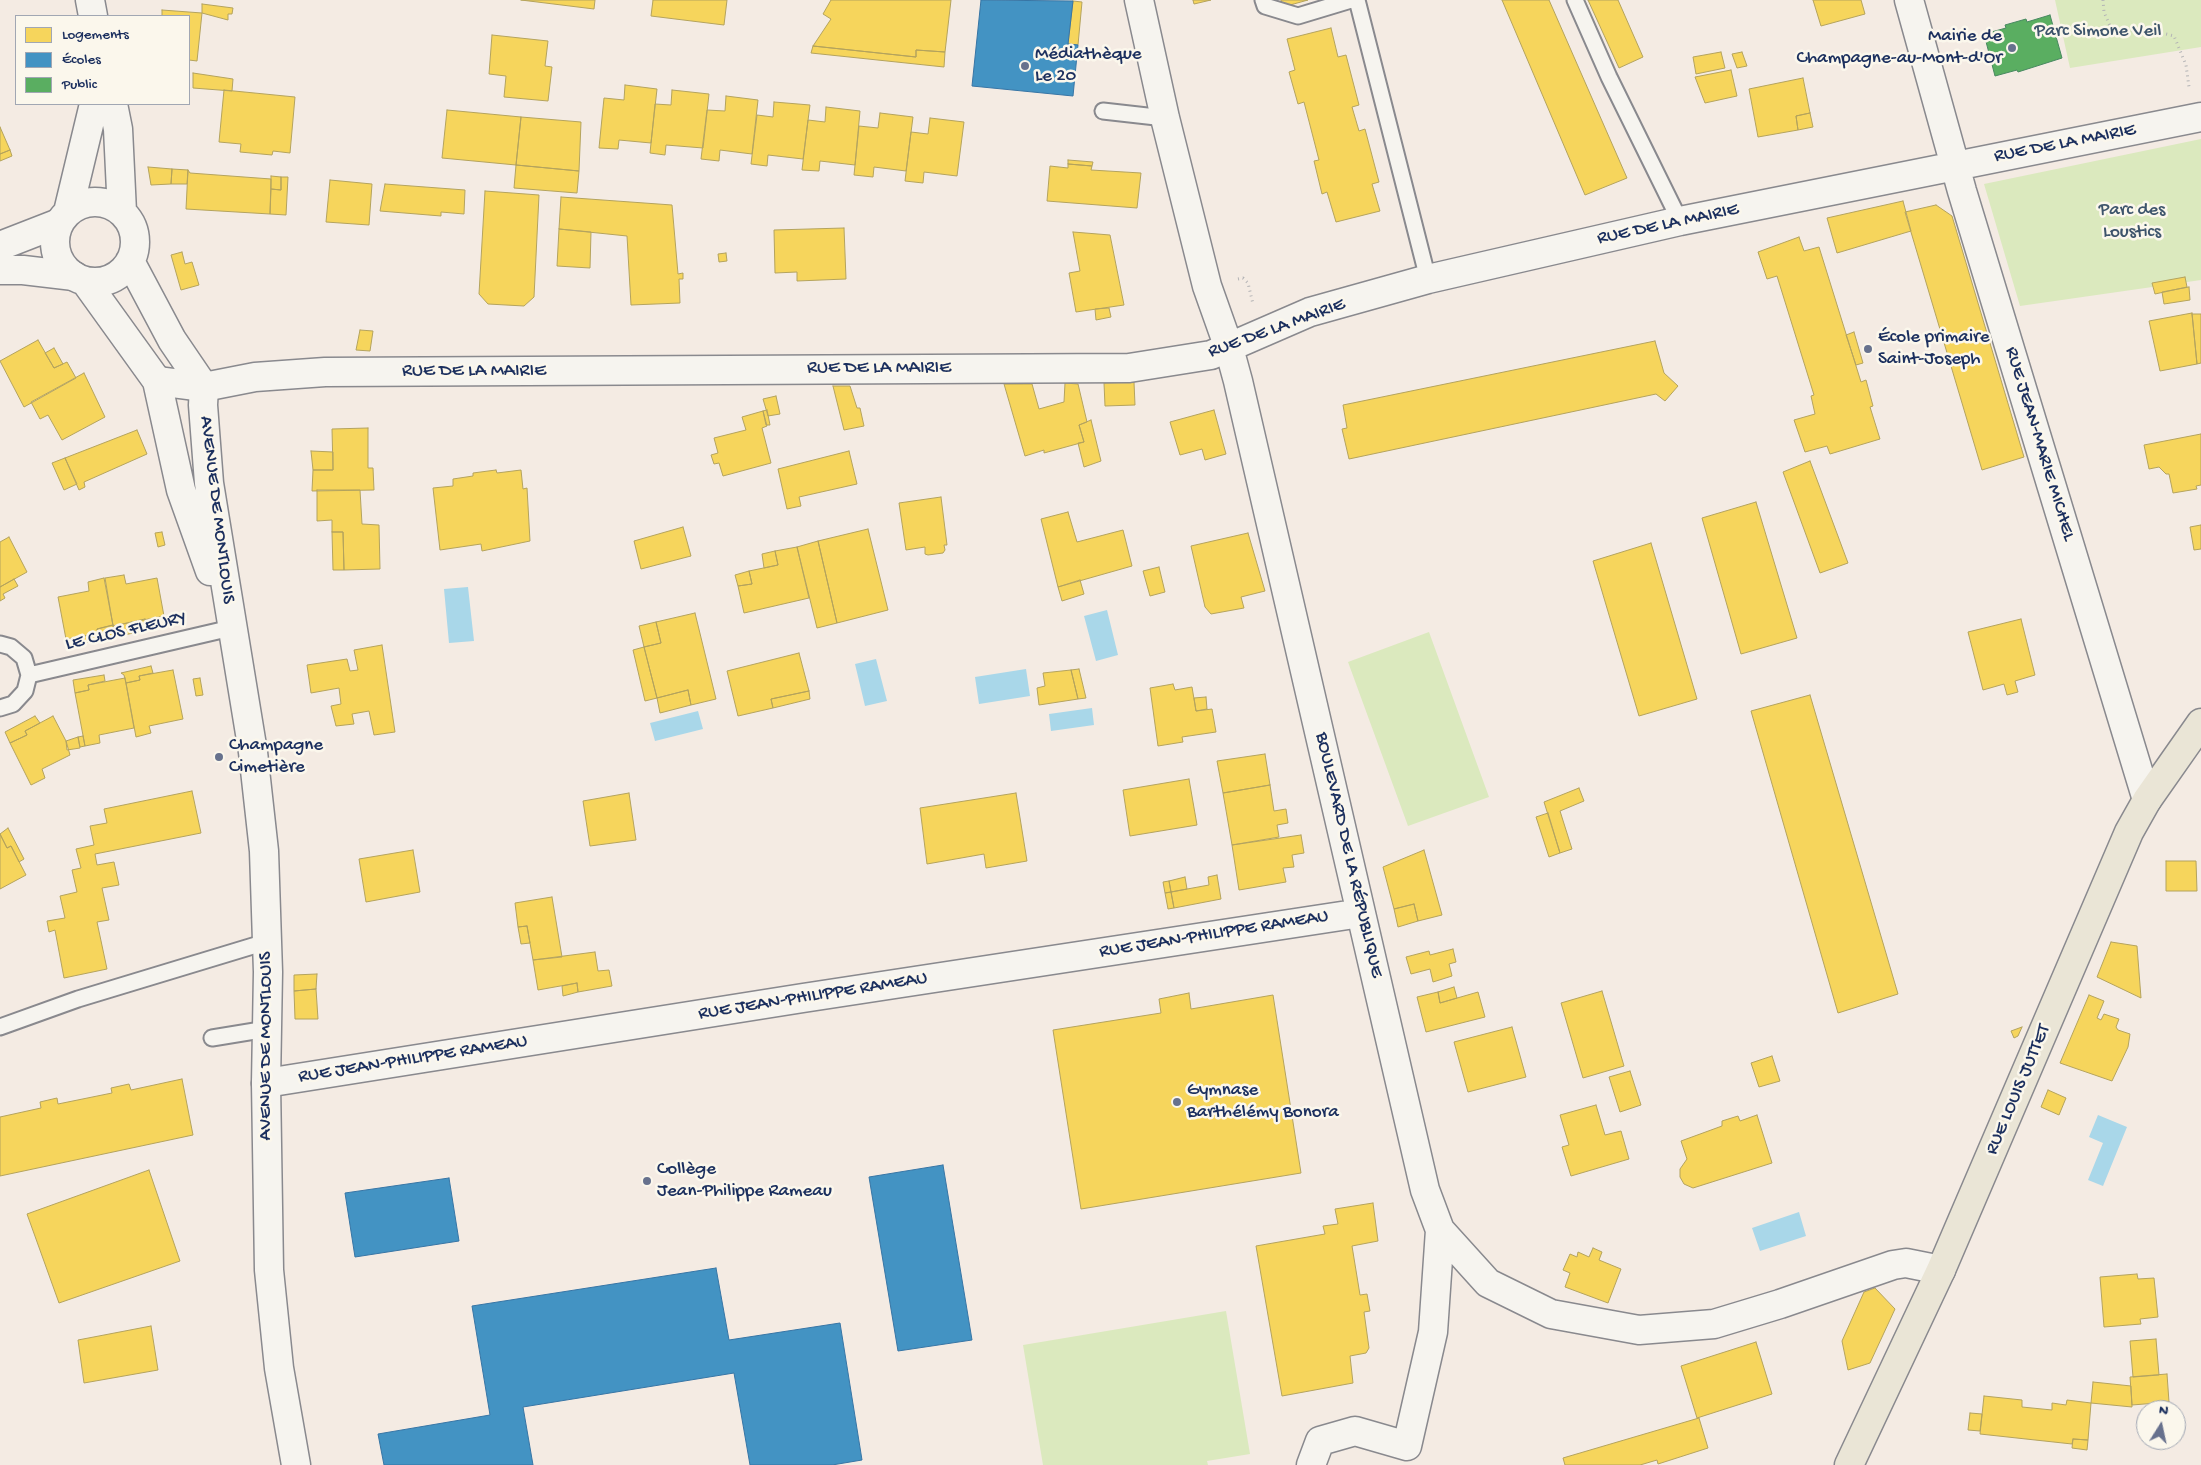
<!DOCTYPE html>
<meta charset="utf-8">
<style>
body{margin:0}
#map{position:relative;width:2201px;height:1465px;overflow:hidden;background:#f4ebe3;font-family:"Gochi Hand",sans-serif}
canvas{display:block}
.legend{position:absolute;left:15px;top:15px;width:175px;height:90px;box-sizing:border-box;background:#fbf7ec;border:1px solid #a1a7b3;margin:0;padding:6px 9px;list-style:none;font-size:15px;color:#1b2f5e}
.legend li{display:flex;align-items:center;gap:10px;height:25px}
.legend b{width:25px;border:1px solid #a1a7b3}
.north{position:absolute;left:2136px;top:1400px;width:50px;height:50px;box-sizing:border-box;background:#fbf7ec;border:1px solid #a1a7b3;border-radius:50%;rotate:10deg;font-size:14px;font-weight:700;line-height:20px;text-align:center;color:#1b2f5e}
.north::after{content:'';display:block;margin:auto;width:18px;height:22px;background:#67718d;clip-path:polygon(50% 0,100% 100%,50% 72%,0 100%)}
</style>
<div id="map">
<canvas width="2201" height="1465"></canvas>
<ul class="legend">
<li><b style="height:14px;background:#f6d55c"></b>Logements</li>
<li><b style="height:14px;background:#4393c3"></b>Écoles</li>
<li><b style="height:14px;background:#5aae61"></b>Public</li>
</ul>
<div class="north">N</div>
</div>
<script>
const g = document.querySelector('canvas').getContext('2d');
g.lineJoin = 'round';
function fillPath(path, color) { g.fillStyle = color; g.fill(path, 'evenodd'); }
const toPath = rows => new Path2D(rows.map(r => 'M' + r).join(''));
function trace(path, color, width, dash) { g.strokeStyle = color; g.lineWidth = width; g.lineCap = dash ? 'butt' : 'round'; g.setLineDash(dash || []); g.stroke(path); }
function label(font, color, halo, rows, align = 'center') {
  g.font = font + ' "Gochi Hand",sans-serif'; g.lineWidth = 5; g.setLineDash([]); g.textBaseline = 'middle'; g.strokeStyle = halo; g.fillStyle = color; for (const [text, x, y, turn = 0] of rows) {
    g.save(); g.translate(x, y); g.rotate((+turn || 0) * Math.PI / 180); g.textAlign = isNaN(turn) ? turn : align; if (halo) g.strokeText(text, 0, 0); g.fillText(text, 0, 0); g.restore();
  }
}
fillPath(toPath([
 [2055,0,2201,0,2201,47,2070,68],
 [2201,139,2201,280,2020,306,1984,184],
 [1429,632,1489,797,1408,826,1348,662],
 [1226,1311,1250,1454,1207,1461,1208,1465,1043,1465,1023,1345]
]), '#dbe9be');
fillPath(toPath([
 [468,587,474,641,449,643,444,589],
 [1107,610,1118,655,1096,661,1084,616],
 [876,659,887,701,865,706,855,664],
 [1026,669,1030,696,979,704,975,677],
 [1092,708,1094,725,1051,731,1049,714],
 [698,711,703,729,655,741,650,723],
 [2098,1115,2127,1127,2103,1186,2088,1180,2103,1143,2089,1137],
 [1799,1212,1806,1236,1760,1251,1752,1228]
]), '#a9d7e9');
const homes = toPath([
 [521,0,595,0,594,9,521,0],
 [653,0,727,0,724,25,651,16,653,0],
 [831,0,951,0,945,52,916,50,916,57,813,46,831,19,823,14,831,0],
 [1193,0,1211,0,1194,4,1193,0],
 [1281,0,1308,0,1283,7,1281,0],
 [1502,0,1549,0,1627,178,1585,195,1502,0],
 [1588,0,1618,0,1643,57,1619,68,1588,0],
 [1813,0,1861,0,1865,14,1821,26,1813,0],
 [1073,1,1082,2,1078,45,1068,44,1073,1],
 [202,4,233,8,232,14,228,14,228,20,202,13,202,4],
 [162,10,202,13,197,61,189,60,189,16,162,16,162,10],
 [1331,28,1338,57,1346,55,1359,105,1352,107,1359,131,1365,129,1379,182,1372,184,1380,211,1336,222,1327,192,1322,194,1314,161,1319,160,1304,102,1298,104,1289,72,1295,70,1287,39,1331,28],
 [492,35,548,41,545,66,552,67,548,101,504,97,506,76,489,74,492,35],
 [813,46,916,57,916,50,945,52,944,67,811,53,813,46],
 [1721,52,1725,68,1696,74,1693,57,1721,52],
 [1742,52,1747,66,1737,68,1732,54,1742,52],
 [1731,70,1737,96,1705,103,1695,77,1731,70],
 [193,73,233,79,232,91,193,88,193,73],
 [1803,78,1810,113,1796,116,1798,130,1758,137,1749,89,1803,78],
 [625,85,657,89,651,143,619,140,618,149,599,148,604,98,624,100,625,85],
 [224,90,295,97,290,153,273,151,272,155,240,152,241,144,219,142,224,90],
 [672,90,709,94,703,148,666,145,665,155,650,153,655,104,671,105,672,90],
 [726,96,758,100,752,154,720,150,719,161,701,159,707,110,725,111,726,96],
 [774,102,810,105,803,159,768,155,767,166,751,164,757,115,773,117,774,102],
 [826,107,860,111,855,165,820,161,819,171,802,170,808,120,825,122,826,107],
 [447,110,521,117,516,165,442,158,447,110],
 [880,113,913,117,906,171,874,167,873,177,854,175,859,126,878,128,880,113],
 [1810,113,1813,127,1798,130,1796,116,1810,113],
 [521,117,581,122,579,171,516,165,521,117],
 [930,118,964,122,957,176,924,172,923,183,905,181,911,132,928,134,930,118],
 [0,127,10,150,0,154,0,127],
 [10,150,12,156,0,161,0,154,10,150],
 [1068,160,1093,162,1092,166,1068,164,1068,160],
 [1068,164,1092,166,1091,170,1141,173,1137,208,1047,201,1050,166,1068,168,1068,164],
 [516,165,579,171,577,193,514,188,516,165],
 [148,167,172,169,171,184,151,185,148,167],
 [172,169,188,170,187,184,171,184,172,169],
 [188,170,190,173,271,179,270,214,186,209,188,170],
 [271,176,281,177,281,190,271,189,271,176],
 [281,177,288,177,286,215,270,214,271,189,281,190,281,177],
 [330,180,372,184,369,225,326,222,330,180],
 [385,184,465,190,464,214,441,212,441,216,380,211,385,184],
 [485,191,539,195,534,297,524,306,488,304,479,294,485,191],
 [561,197,672,205,678,274,683,273,683,279,679,279,680,303,631,305,627,236,559,229,561,197],
 [1903,201,1911,231,1837,253,1827,218,1903,201],
 [1936,205,1952,216,2024,457,1982,470,1905,212,1936,205],
 [844,228,846,279,797,281,797,272,775,273,774,230,844,228],
 [559,229,591,232,590,268,557,266,559,229],
 [1073,232,1110,235,1124,305,1076,312,1069,273,1080,271,1073,232],
 [1799,237,1804,251,1819,247,1861,382,1866,380,1873,406,1870,407,1880,439,1830,454,1827,446,1805,452,1794,420,1815,414,1811,396,1814,395,1777,276,1767,279,1758,252,1799,237],
 [182,252,185,264,192,262,199,285,181,290,171,255,182,252],
 [726,253,727,261,719,262,718,254,726,253],
 [2185,277,2187,287,2155,294,2152,283,2185,277],
 [2189,287,2190,300,2164,304,2162,292,2189,287],
 [1109,308,1111,317,1096,320,1095,309,1109,308],
 [2192,313,2197,364,2160,371,2149,321,2192,313],
 [2192,314,2201,314,2201,363,2197,364,2192,314],
 [360,330,373,331,370,351,356,350,360,330],
 [1854,332,1863,363,1856,365,1846,335,1854,332],
 [38,340,54,368,67,362,76,378,24,407,0,361,38,340],
 [1655,341,1664,373,1678,386,1665,401,1656,394,1349,459,1342,429,1347,428,1343,405,1655,341],
 [54,348,63,364,54,368,45,353,54,348],
 [84,373,105,417,62,440,48,415,40,419,31,402,84,373],
 [1134,382,1135,405,1105,406,1104,383,1134,382],
 [1065,383,1078,384,1087,422,1079,425,1084,442,1044,453,1044,450,1025,456,1004,384,1032,384,1039,409,1064,402,1065,383],
 [833,386,850,386,857,408,860,408,864,426,844,430,833,386],
 [776,396,780,414,768,416,763,399,776,396],
 [767,410,770,425,766,425,763,411,767,410],
 [1214,410,1226,454,1205,460,1202,449,1180,455,1170,422,1214,410],
 [763,411,767,426,762,428,771,463,723,476,719,463,714,464,711,455,718,453,714,438,746,430,742,417,763,411],
 [1091,420,1101,461,1084,467,1078,443,1084,442,1079,425,1091,420],
 [368,428,368,468,373,468,374,490,312,491,313,470,333,470,332,429,368,428],
 [137,430,147,454,84,482,85,487,79,490,65,458,137,430],
 [2201,434,2201,485,2196,486,2197,489,2173,493,2169,474,2166,474,2159,467,2149,469,2144,445,2201,434],
 [311,451,333,452,333,470,313,470,311,451],
 [849,451,857,484,799,497,801,506,787,509,778,469,849,451],
 [65,458,77,484,64,490,52,463,65,458],
 [1810,461,1848,563,1820,573,1783,472,1810,461],
 [496,470,497,473,521,470,523,489,527,488,530,541,482,551,481,544,440,550,433,488,453,486,453,479,473,476,473,473,496,470],
 [317,490,360,490,362,524,379,525,380,569,344,570,343,532,332,532,332,520,317,521,317,490],
 [941,497,947,545,944,545,945,550,943,553,928,555,925,554,925,547,906,550,899,503,941,497],
 [1756,502,1797,638,1741,654,1702,518,1756,502],
 [1068,512,1077,542,1123,530,1132,566,1058,587,1041,519,1068,512],
 [2201,525,2201,549,2194,550,2190,527,2201,525],
 [683,527,691,556,641,569,634,541,683,527],
 [868,529,888,610,837,623,818,541,868,529],
 [162,532,165,545,158,547,155,533,162,532],
 [332,532,343,532,344,570,333,570,332,532],
 [1248,533,1265,591,1241,597,1244,608,1211,614,1205,607,1191,546,1248,533],
 [9,537,27,572,0,587,0,542,9,537],
 [818,541,837,623,817,628,797,547,818,541],
 [1651,543,1697,699,1639,716,1593,561,1651,543],
 [797,547,809,598,744,613,738,586,752,584,749,571,778,565,775,551,797,547],
 [775,551,778,565,764,568,762,554,775,551],
 [1159,567,1165,592,1150,596,1143,571,1159,567],
 [749,571,752,584,738,586,735,575,749,571],
 [124,575,126,584,157,578,164,616,113,626,105,578,124,575],
 [104,578,113,625,97,629,98,634,66,639,58,597,89,591,88,582,104,578],
 [14,579,18,586,3,594,5,598,0,601,0,587,14,579],
 [1080,580,1084,594,1062,601,1058,587,1080,580],
 [695,613,716,699,691,705,688,690,657,698,644,647,661,643,656,622,695,613],
 [145,619,147,630,115,637,113,626,145,619],
 [2021,619,2035,675,2015,681,2018,692,2007,695,2004,684,1983,690,1968,632,2021,619],
 [656,622,661,643,644,647,639,626,656,622],
 [113,625,115,637,83,643,82,636,98,634,97,629,113,625],
 [382,645,395,732,374,735,369,711,352,714,354,724,336,726,331,706,341,704,339,688,311,693,307,665,347,659,350,671,358,670,354,650,382,645],
 [644,647,657,698,645,701,633,650,644,647],
 [799,653,809,691,771,699,773,708,738,716,727,671,799,653],
 [151,666,153,673,139,676,140,680,126,683,124,675,121,673,151,666],
 [1079,669,1086,698,1078,699,1071,670,1079,669],
 [173,670,183,719,149,726,151,733,136,737,126,683,140,680,139,676,173,670],
 [1071,670,1078,699,1039,705,1037,688,1045,686,1043,673,1071,670],
 [104,675,105,681,88,685,89,690,75,693,73,680,104,675],
 [125,678,134,728,99,735,100,743,85,746,75,693,89,690,88,685,125,678],
 [200,678,203,695,196,696,193,679,200,678],
 [1173,684,1175,690,1192,687,1196,711,1212,709,1216,732,1182,737,1183,742,1158,746,1150,688,1173,684],
 [688,690,691,705,660,713,657,698,688,690],
 [809,691,810,699,773,708,771,699,809,691],
 [1810,695,1898,994,1838,1013,1751,711,1810,695],
 [1206,697,1207,709,1196,711,1194,698,1206,697],
 [35,716,40,723,25,731,27,735,10,743,5,732,35,716],
 [53,716,66,741,70,755,42,769,45,778,31,785,10,743,27,735,25,731,53,716],
 [83,736,85,746,80,747,78,737,83,736],
 [78,737,80,748,67,750,66,741,78,737],
 [1265,754,1270,785,1223,793,1217,761,1265,754],
 [1189,779,1197,825,1130,836,1123,790,1189,779],
 [1270,785,1274,811,1286,809,1288,823,1277,825,1279,837,1232,845,1223,793,1270,785],
 [1579,788,1584,801,1560,811,1572,849,1560,853,1544,802,1579,788],
 [192,791,201,833,95,854,97,865,114,862,119,885,102,888,109,920,97,922,107,969,64,978,55,930,49,932,47,921,65,918,60,896,77,892,72,870,81,868,76,849,94,845,90,826,107,823,104,809,192,791],
 [629,793,636,840,590,846,583,801,629,793],
 [1016,793,1027,861,986,868,984,854,927,864,920,808,1016,793],
 [1548,813,1560,853,1549,857,1536,817,1548,813],
 [8,828,24,859,19,862,11,846,7,848,0,834,8,828],
 [0,834,7,848,11,846,26,875,0,889,0,834],
 [1301,835,1304,853,1292,855,1294,867,1283,868,1286,882,1239,890,1232,845,1301,835],
 [413,850,420,892,366,902,359,859,413,850],
 [1424,850,1442,915,1418,921,1414,904,1394,909,1383,867,1424,850],
 [2166,861,2196,861,2197,891,2166,891,2166,861],
 [1217,875,1221,899,1174,908,1171,892,1209,885,1208,877,1217,875],
 [1185,877,1187,889,1171,892,1169,881,1185,877],
 [1169,881,1171,892,1165,893,1163,882,1169,881],
 [1171,892,1174,908,1168,909,1165,893,1171,892],
 [552,897,562,957,533,960,527,926,518,927,515,903,552,897],
 [1414,904,1418,921,1398,927,1394,909,1414,904],
 [527,926,530,943,521,944,518,927,527,926],
 [2111,942,2137,946,2141,998,2097,977,2111,942],
 [1453,949,1456,962,1449,964,1452,976,1433,982,1430,969,1411,974,1406,957,1429,951,1430,955,1453,949],
 [595,952,598,971,609,970,612,986,578,992,577,983,538,990,533,960,595,952],
 [317,974,316,989,294,991,294,975,317,974],
 [577,983,578,992,563,996,562,986,577,983],
 [1454,987,1457,998,1440,1003,1438,992,1454,987],
 [316,989,318,1019,295,1019,294,991,316,989],
 [1602,991,1624,1066,1583,1078,1561,1003,1602,991],
 [1438,992,1440,1003,1478,992,1485,1017,1426,1032,1417,997,1438,992],
 [1189,993,1191,1009,1273,995,1301,1173,1081,1209,1053,1030,1161,1013,1159,999,1189,993],
 [2089,995,2104,1001,2097,1018,2101,1020,2104,1014,2119,1019,2116,1027,2118,1030,2130,1034,2128,1047,2112,1081,2060,1063,2089,995],
 [1512,1027,1526,1077,1468,1092,1454,1042,1512,1027],
 [2022,1027,2018,1036,2014,1038,2011,1031,2022,1027],
 [1772,1056,1780,1081,1759,1087,1751,1063,1772,1056],
 [1630,1071,1641,1105,1620,1112,1609,1077,1630,1071],
 [182,1079,193,1135,0,1176,0,1117,41,1108,40,1102,57,1098,58,1104,112,1093,111,1088,129,1084,131,1090,182,1079],
 [2048,1090,2066,1098,2059,1115,2041,1107,2048,1090],
 [1596,1105,1605,1135,1621,1131,1629,1159,1571,1176,1562,1147,1569,1145,1560,1115,1596,1105],
 [1757,1115,1772,1163,1693,1188,1684,1184,1680,1177,1680,1169,1687,1159,1681,1141,1722,1126,1722,1121,1738,1116,1740,1121,1757,1115],
 [149,1170,180,1261,59,1303,27,1214,149,1170],
 [1373,1203,1378,1241,1352,1246,1360,1295,1367,1294,1370,1311,1364,1312,1369,1348,1366,1353,1350,1356,1353,1383,1282,1396,1256,1246,1325,1234,1323,1226,1338,1224,1335,1209,1373,1203],
 [1593,1248,1602,1252,1599,1260,1621,1269,1608,1303,1565,1287,1570,1273,1563,1270,1570,1254,1577,1257,1578,1252,1589,1257,1593,1248],
 [2137,1274,2138,1279,2154,1278,2158,1317,2140,1319,2141,1324,2104,1327,2100,1277,2137,1274],
 [1875,1288,1895,1309,1870,1363,1848,1370,1842,1341,1864,1292,1875,1288],
 [151,1326,158,1370,84,1383,78,1340,151,1326],
 [2156,1339,2159,1375,2133,1377,2130,1341,2156,1339],
 [1756,1342,1772,1394,1697,1418,1681,1366,1756,1342],
 [2167,1374,2169,1402,2132,1405,2130,1377,2167,1374],
 [2093,1382,2131,1386,2132,1407,2091,1403,2093,1382],
 [1984,1396,2022,1400,2022,1407,2052,1410,2052,1403,2066,1405,2067,1400,2091,1403,2088,1440,2073,1439,2072,1444,1980,1434,1984,1396],
 [1970,1413,1982,1414,1980,1431,1968,1430,1970,1413],
 [1699,1418,1708,1448,1658,1464,1657,1460,1640,1465,1565,1465,1563,1458,1699,1418],
 [2073,1439,2088,1440,2087,1450,2072,1448,2073,1439]
]);
fillPath(homes, '#f6d55c');
trace(homes, '#b4a35d', 1);
const schools = toPath([
 [981,0,1073,1,1068,44,1078,45,1073,96,972,86,981,0],
 [943,1165,972,1340,898,1351,869,1177,943,1165],
 [449,1178,459,1241,355,1257,345,1193,449,1178],
 [716,1268,729,1340,840,1323,862,1460,832,1465,750,1465,734,1373,523,1407,533,1465,384,1465,378,1434,490,1415,472,1306,716,1268]
]);
fillPath(schools, '#4393c3');
trace(schools, '#3775a5', 1);
const public = toPath([
 [2050,15,2062,58,2018,72,2017,70,1995,76,1984,34,2006,28,2005,25,2026,19,2027,22,2050,15]
]);
fillPath(public, '#5aae61');
trace(public, '#478860', 1);
const lane = toPath([
 [1263,0,1265,6,1298,16,1351,0],
 [1357,0,1428,279],
 [1575,0,1609,77,1680,221],
 [1103,111,1165,118],
 [0,644,11,647,24,658,29,675,25,691,13,704,0,708],
 [29,675,231,628],
 [0,1027,78,999,266,942],
 [212,1038,267,1029]
]);
const street = toPath([
 [1139,0,1165,118,1207,286,1229,348,1238,381,1425,1190,1440,1230,1488,1283,1551,1314,1639,1330,1714,1324,1780,1304,1893,1265,1906,1263,1941,1270],
 [1909,0,1962,191,2147,800],
 [0,246,59,223],
 [0,270,23,270,74,276],
 [157,381,204,387,255,377,325,372,1129,368,1211,355,1310,312,1428,279,1680,221,2201,117],
 [266,1083,803,998,1361,913],
 [1311,1465,1320,1441,1355,1431,1407,1446,1433,1332,1440,1230]
]);
const secondary = toPath([
 [90,0,93,16],
 [113,104,118,129,122,212],
 '55 242a40 40 0 1 1 80 0a40 40 0 1 1-80 0Z',
 [68,212,94,104],
 [130,261,172,340,204,387,203,405,209,483,253,752,264,851,268,972,266,1083,269,1270,279,1368,296,1465],
 [85,281,157,381,181,490,210,571]
]);
const primary = toPath([
 [1849,1465,1941,1270,2129,832,2147,800,2201,723]
]);
trace(lane, '#89898e', 19);
trace(street, '#89898e', 31);
trace(secondary, '#89898e', 31);
trace(primary, '#89898e', 31);
trace(toPath([
 [2103,0,2104,12,2110,26,2121,31,2150,30,2174,36,2186,65,2189,87],
 [1238,279,1243,278,1248,283,1253,304]
]), '#b3b3b5', 3, [1, 4]);
trace(lane, '#f6f4ef', 15);
trace(street, '#f6f4ef', 28);
trace(secondary, '#f6f4ef', 28);
trace(primary, '#eae5d6', 28);
for (const [x, y, r, color] of [
 [2012,48,5,"#67718d"],
 [1025,66,5,"#67718d"],
 [1868,349,5,"#67718d"],
 [219,757,5,"#67718d"],
 [1177,1102,5,"#67718d"],
 [647,1181,5,"#67718d"]
]) { const dot = new Path2D(); dot.arc(x, y, r, 0, 2 * Math.PI); g.fillStyle = color; g.fill(dot); trace(dot, '#fbf7ec', 2); }
label('19px', '#3d546b', '#fbf7ec', [
 ["Parc Simone Veil",2098,32],
 ["Parc des",2132,211],
 ["Loustics",2132,233]
]);
label('19px', '#1b2f5e', '#fbf7ec', [
 ["Mairie de",2002,37,"right"],
 ["Champagne-au-Mont-d'Or",2002,59,"right"],
 ["Médiathèque",1035,55],
 ["Le 20",1035,77],
 ["École primaire",1878,338],
 ["Saint-Joseph",1878,360],
 ["Champagne",229,746],
 ["Cimetière",229,768],
 ["Gymnase",1187,1091],
 ["Barthélémy Bonora",1187,1113],
 ["Collège",657,1170],
 ["Jean-Philippe Rameau",657,1192]
], 'left');
label('19px', '#1b2f5e', '#fbf7ec', [
 ["RUE DE LA MAIRIE",2065,144,-11],
 ["RUE DE LA MAIRIE",1668,225,-12],
 ["RUE DE LA MAIRIE",1277,329,-20],
 ["RUE DE LA MAIRIE",879,369],
 ["RUE DE LA MAIRIE",474,372],
 ["RUE JEAN-MARIE MICHEL",2039,444,73],
 ["AVENUE DE MONTLOUIS",216,510,83],
 ["LE CLOS FLEURY",126,632,-13],
 ["BOULEVARD DE LA RÉPUBLIQUE",1348,855,77],
 ["RUE JEAN-PHILIPPE RAMEAU",1214,935,-9],
 ["RUE JEAN-PHILIPPE RAMEAU",813,997,-9],
 ["AVENUE DE MONTLOUIS",267,1046,-90],
 ["RUE JEAN-PHILIPPE RAMEAU",413,1060,-9],
 ["RUE LOUIS JUTTET",2019,1090,-67]
]);
</script>
